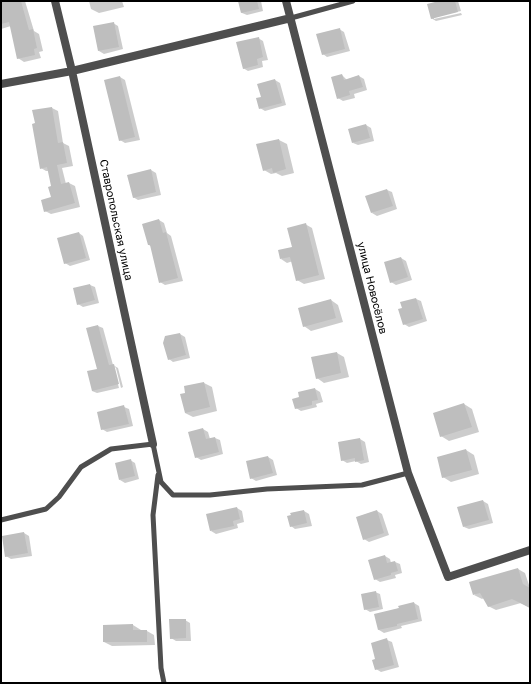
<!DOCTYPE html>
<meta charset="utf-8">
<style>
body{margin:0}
#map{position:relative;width:531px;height:684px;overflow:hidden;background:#fff;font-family:"Golos Text",sans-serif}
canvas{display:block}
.frame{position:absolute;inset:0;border:2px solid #000;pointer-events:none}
</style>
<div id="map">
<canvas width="531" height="684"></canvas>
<div class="frame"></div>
</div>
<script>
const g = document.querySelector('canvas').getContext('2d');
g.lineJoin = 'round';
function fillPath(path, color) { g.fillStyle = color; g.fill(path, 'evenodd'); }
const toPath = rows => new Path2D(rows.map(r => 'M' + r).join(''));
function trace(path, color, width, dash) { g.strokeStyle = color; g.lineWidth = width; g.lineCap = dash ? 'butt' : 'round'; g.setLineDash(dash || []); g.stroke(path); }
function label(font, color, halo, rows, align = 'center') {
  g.font = font + ' "Golos Text",sans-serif'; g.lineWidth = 3; g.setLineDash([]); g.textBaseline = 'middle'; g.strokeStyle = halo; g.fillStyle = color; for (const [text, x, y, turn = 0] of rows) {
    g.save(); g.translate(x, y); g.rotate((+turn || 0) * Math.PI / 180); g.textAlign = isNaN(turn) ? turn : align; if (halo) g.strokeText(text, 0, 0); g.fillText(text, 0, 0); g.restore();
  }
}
fillPath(toPath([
 [1,1,25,1,34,31,39,34,43,51,39,52,41,58,24,62,18,58,11,26,1,29],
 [89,1,122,1,124,7,99,13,91,9],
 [240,1,261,1,263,11,247,15,242,13],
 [443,1,458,1,461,11,434,17,434,19,461,13,462,15,436,21,431,18],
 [113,23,118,26,123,49,104,54,99,51],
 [339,29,344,32,350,51,327,57,323,54],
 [258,38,263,41,268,60,262,61,263,67,248,71,243,68],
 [342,75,347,80,359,76,364,79,367,90,354,94,355,98,343,101,338,98],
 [120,77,125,80,140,140,125,143,120,140],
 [275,80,280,83,286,105,265,111,260,108,262,97],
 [52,108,58,111,63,143,69,146,73,166,62,168,66,184,69,183,75,186,80,207,51,214,45,211,52,198,52,187,49,171,46,171,41,168,36,124],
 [366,125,371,128,374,141,358,145,353,143],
 [279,140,287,144,294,173,282,176,276,173,271,174,264,170],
 [151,170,156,173,161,195,138,200,133,197],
 [387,190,392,192,397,209,377,216,372,213],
 [159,220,164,223,167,233,171,236,183,281,165,285,160,282,152,247,149,245],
 [305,224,312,228,325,279,304,284,297,280,293,261,287,263,281,259,293,247],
 [79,233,83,236,90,260,70,266,65,263],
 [401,258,406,261,412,280,396,285,391,282],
 [90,285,95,287,99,303,83,307,78,304,74,289],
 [416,299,421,301,427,321,409,327,404,324],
 [331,300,338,305,343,322,311,331,304,326],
 [98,326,103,328,113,365,118,368,123,387,121,388,116,368,113,365,119,388,97,393,92,391,98,369,87,329],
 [180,334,185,337,190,358,173,362,169,359],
 [337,353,344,357,349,377,324,383,317,378],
 [204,383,212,387,217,411,193,417,185,413,187,394],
 [315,389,320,392,323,402,316,404,317,407,301,411,296,408],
 [464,404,472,409,479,432,449,441,441,436],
 [124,407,129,409,133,426,107,432,102,429],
 [203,429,208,432,210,439,215,438,220,440,223,454,201,460,196,457],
 [360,439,365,442,369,462,361,464,356,461,347,463,342,460],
 [466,450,474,455,479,474,451,482,443,477],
 [268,457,273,460,277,475,256,481,251,478,247,462],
 [130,460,135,463,139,479,125,483,120,480],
 [483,501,488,504,493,523,469,529,464,527],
 [237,508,242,511,244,522,237,524,238,528,216,534,211,531],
 [304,511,309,514,312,526,295,529,291,526,292,513],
 [377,511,382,514,389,535,369,542,364,539],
 [24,533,29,536,32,556,11,559,6,556],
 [385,556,390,559,391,563,395,562,400,564,402,573,395,575,396,578,380,582,375,579],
 [518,569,525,573,530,588,530,608,521,603,496,610,488,606,484,598,482,599,474,595],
 [375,592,380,594,383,609,370,612,365,609],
 [414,603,419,606,422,621,401,626,402,628,384,633,379,630,376,615,400,608],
 [185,620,190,623,191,641,176,641,171,638],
 [133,625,141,630,141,631,147,631,154,635,155,645,112,646,104,642,104,626],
 [387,640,392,642,399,667,381,672,376,669,377,659]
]), '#0003');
fillPath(toPath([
 [1,1,21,1,29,30,33,29,37,48,34,49,35,55,17,59,9,22,1,24],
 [238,1,257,1,259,9,241,13],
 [439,1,455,1,458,12,431,19,427,4],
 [114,22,119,47,98,51,93,26],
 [340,28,345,49,322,55,316,34],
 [259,37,263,57,257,59,258,65,243,69,236,42],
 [342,74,344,80,359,75,363,87,349,91,350,95,337,99,331,77],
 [120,76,135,137,119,141,104,80],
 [275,79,282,103,259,109,256,98,261,97,257,84],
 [52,107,58,143,63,142,67,163,57,165,61,184,69,182,75,203,44,212,41,200,51,197,48,187,51,186,47,167,40,169,32,124,35,123,32,110],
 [366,124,370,138,352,143,348,129],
 [279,139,286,169,273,173,272,168,263,171,256,144],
 [151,169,156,192,133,198,127,175],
 [387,189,393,206,371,213,365,196],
 [159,219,163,233,166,232,178,278,159,283,150,245,148,245,142,224],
 [306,223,319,275,296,281,290,257,280,259,278,250,292,247,287,228],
 [79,232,86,258,64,264,57,238],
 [401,257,408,277,390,283,384,262],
 [90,284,95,300,77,305,73,288],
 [416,298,423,319,403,325,398,309,402,308,400,302],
 [331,299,336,318,303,327,298,308],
 [98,325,109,365,114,364,119,384,92,391,87,371,97,369,86,328],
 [180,333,186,355,168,360,163,343,165,336],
 [337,352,341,373,316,379,311,357],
 [204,382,210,407,185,413,180,394,185,393,184,386],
 [315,388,318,400,312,401,312,405,295,409,292,399,299,397,298,392],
 [464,403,472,427,440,437,433,413],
 [124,405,129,424,101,430,97,412],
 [203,428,206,439,215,437,219,452,195,458,188,432],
 [360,438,364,460,355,462,355,458,341,461,338,442],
 [466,449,472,470,442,478,437,457],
 [268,456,273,473,250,479,246,461],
 [131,459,135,476,119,480,115,463],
 [483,500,489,520,463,527,457,507],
 [237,507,240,519,233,521,234,526,210,531,206,514],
 [304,510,307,523,290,527,287,516,291,515,290,513],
 [377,510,384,533,363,540,356,517],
 [24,532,28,553,5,557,2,536],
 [385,555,387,563,395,561,398,571,391,573,391,575,374,580,368,560],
 [518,568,523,584,530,588,530,608,512,599,488,607,480,593,473,595,469,582],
 [376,591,379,607,364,610,361,594],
 [414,602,418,619,397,624,397,626,378,630,374,614,399,608,398,606],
 [169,619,186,619,186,638,170,639],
 [133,624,133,630,147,630,147,642,103,642,103,625],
 [387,638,394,665,375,670,372,660,375,659,371,643]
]), '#bebebe');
trace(toPath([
 [291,18,353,1],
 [158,475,153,515,161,668,164,683],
 [1,520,46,509,59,497,81,467,111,449,153,444,161,482,173,495,210,495,267,489,362,485,408,473]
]), '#4e4e4e', 5);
trace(toPath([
 [55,1,72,71,153,444],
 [286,1,408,473,448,577,530,550],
 [1,84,72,71,291,18]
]), '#4e4e4e', 8);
label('11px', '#000', '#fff', [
 ["Ставропольская улица",116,220,78],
 ["улица Новосёлов",372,288,76]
]);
</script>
